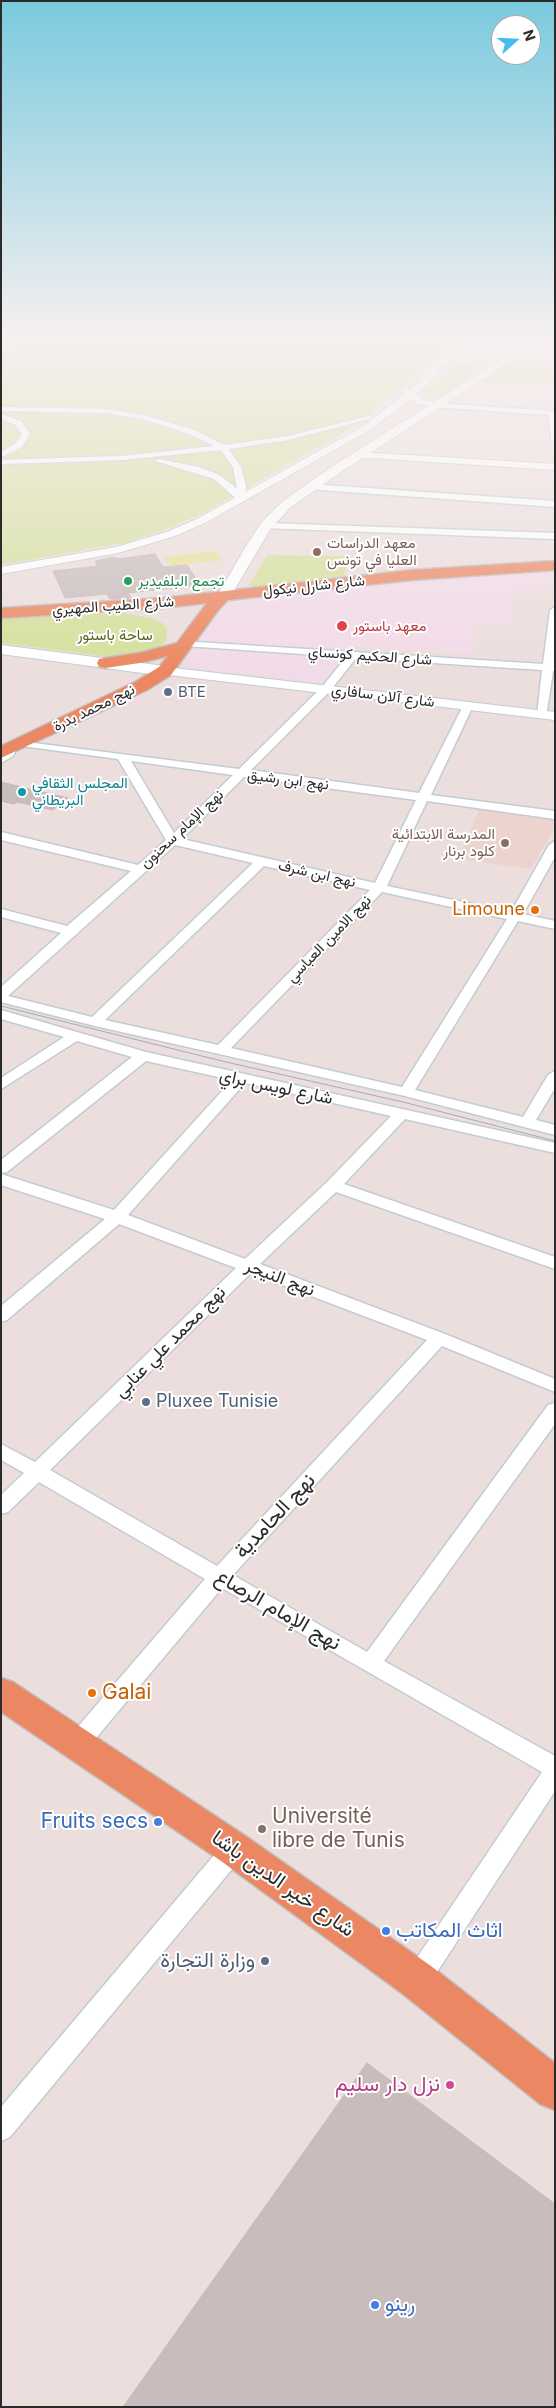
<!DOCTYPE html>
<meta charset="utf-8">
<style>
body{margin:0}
#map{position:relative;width:556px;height:2408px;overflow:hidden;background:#ecdedd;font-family:Inter,sans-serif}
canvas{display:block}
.frame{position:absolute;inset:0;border:2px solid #2b2b2b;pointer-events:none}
.north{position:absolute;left:491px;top:15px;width:50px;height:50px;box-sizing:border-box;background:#fff;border:1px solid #aaa;border-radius:50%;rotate:70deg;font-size:14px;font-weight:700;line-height:20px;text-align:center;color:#2b2b2b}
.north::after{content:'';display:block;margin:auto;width:18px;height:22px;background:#44bcf3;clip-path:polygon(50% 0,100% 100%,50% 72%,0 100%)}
</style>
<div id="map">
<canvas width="556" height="2408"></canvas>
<div class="frame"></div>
<div class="north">N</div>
</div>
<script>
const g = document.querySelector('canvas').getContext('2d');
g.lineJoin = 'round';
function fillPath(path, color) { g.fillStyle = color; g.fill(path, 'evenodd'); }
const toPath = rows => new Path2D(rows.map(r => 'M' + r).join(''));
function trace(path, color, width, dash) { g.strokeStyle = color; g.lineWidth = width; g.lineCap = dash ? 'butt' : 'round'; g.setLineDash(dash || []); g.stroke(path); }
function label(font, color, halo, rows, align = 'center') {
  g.font = font + ' Inter,Vazirmatn,sans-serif'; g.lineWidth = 4; g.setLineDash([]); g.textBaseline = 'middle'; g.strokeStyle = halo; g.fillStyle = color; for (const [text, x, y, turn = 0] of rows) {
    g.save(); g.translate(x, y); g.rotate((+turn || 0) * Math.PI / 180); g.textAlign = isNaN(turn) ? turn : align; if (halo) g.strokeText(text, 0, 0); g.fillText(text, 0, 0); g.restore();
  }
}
fillPath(toPath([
 [480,808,555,818,555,827,531,869,458,859]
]), '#edd3ce');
fillPath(toPath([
 [553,570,551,588,512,592,510,627,475,626,471,654,355,646,324,683,198,668,189,664,185,659,221,608,238,598]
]), '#f2dbe8');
fillPath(toPath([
 [1,337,459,337,411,380,350,429,203,513,167,529,128,542,1,565],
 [458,363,484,367,439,397,427,398,421,395],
 [507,365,555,368,555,385,480,381],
 [267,555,347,556,345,579,253,587,249,585],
 [124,613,154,619,162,623,167,629,166,641,159,647,146,651,111,657,1,643,1,617]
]), '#d5e09c');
fillPath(toPath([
 [215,551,222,560,171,566,164,557]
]), '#e7e198');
const building = toPath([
 [155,554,163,567,187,565,200,585,128,593,131,598,110,599,107,594,65,598,53,571,98,566,95,561,114,557,117,559,155,554],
 [1,782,68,798,53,810,17,802,14,804,1,801,1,782],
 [367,2063,555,2204,555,2407,123,2407,367,2063]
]);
fillPath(building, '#c8bdbc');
trace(building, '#c7b9b7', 1);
const minor = toPath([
 [34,337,46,337,1,349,1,345,34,337],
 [436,403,555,411,555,441,551,439,548,415,433,407,432,405,436,403],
 [1,407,105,409,143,415,195,430,224,445,288,436,369,416,373,418,288,440,229,449,241,467,246,485,245,500,241,503,214,479,155,461,159,459,199,467,220,475,237,489,233,467,221,450,122,460,1,464,1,460,122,456,214,446,189,434,142,419,105,413,1,411,1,407],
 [1,414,21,421,30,434,22,447,1,457,1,452,16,443,22,434,15,425,1,419,1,414],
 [310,484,555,501,555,507,307,489,306,487,310,484],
 [266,523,555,533,555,539,263,528,262,526,266,523],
 [555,607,555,671,553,671,546,717,538,717,537,715,542,670,356,658,330,691,251,770,419,793,463,706,468,703,472,704,473,706,431,795,555,811,555,819,427,801,387,886,511,912,549,845,555,841,555,857,523,914,555,921,555,929,518,921,415,1090,523,1117,548,1075,555,1071,555,1088,536,1120,555,1125,555,1135,405,1096,95,1026,1,1002,1,987,61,933,1,917,1,909,67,926,131,871,1,840,1,832,138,865,166,840,118,759,22,746,16,743,18,741,239,769,322,687,346,657,185,646,181,645,181,641,543,664,550,610,555,607],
 [131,761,233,775,174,833,131,761],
 [244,777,416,800,375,883,182,839,244,777],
 [175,845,253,863,92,1017,8,996,175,845],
 [264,866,370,890,218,1045,105,1020,264,866],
 [382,892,507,919,402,1087,231,1048,382,892],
 [11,745,17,748,13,756,1,763,1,755,7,746,11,745],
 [1,1010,146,1052,555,1143,555,1153,405,1119,344,1184,555,1257,555,1269,336,1192,260,1264,445,1334,555,1379,555,1392,442,1346,233,1575,367,1652,548,1405,555,1403,555,1424,384,1661,555,1756,555,1791,426,1989,417,1992,408,1989,405,1980,408,1971,542,1772,222,1588,85,1751,77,1754,69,1751,66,1744,69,1737,205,1579,39,1482,8,1512,1,1514,1,1495,24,1473,1,1460,1,1444,35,1462,236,1268,119,1224,7,1320,1,1322,1,1306,105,1219,1,1185,1,1174,114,1210,232,1080,146,1061,7,1172,1,1173,1,1160,132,1057,77,1041,1,1089,1,1078,64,1037,1,1019,1,1010],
 [245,1083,391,1116,327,1182,245,1259,128,1215,245,1083],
 [251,1273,427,1340,217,1566,50,1470,251,1273],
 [234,1838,242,1841,246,1849,242,1857,10,2137,1,2141,1,2107,226,1841,234,1838]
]);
const tertiary = toPath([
 [466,337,475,337,438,370,429,383,416,394,424,400,439,403,439,407,418,404,411,399,368,431,205,523,175,536,118,553,1,574,1,567,116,547,167,532,197,519,362,427,405,394,401,391,403,389,410,390,423,379,420,377,421,375,466,337],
 [359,452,555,464,555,470,355,457,355,453,359,452],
 [165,667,555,712,555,720,160,674,159,671,165,667]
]);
const secondary = toPath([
 [536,337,548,337,338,474,291,507,271,528,229,599,219,599,217,596,248,543,261,523,283,501,330,468,536,337],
 [1,645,165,666,173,671,165,676,1,654,1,645]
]);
const primary = toPath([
 [555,561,555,570,412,580,228,600,219,609,171,675,147,690,1,758,1,746,135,682,159,667,168,656,140,663,105,668,99,667,97,663,99,659,105,658,139,653,177,643,207,603,163,608,1,618,1,608,163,598,412,570,555,561],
 [1,1678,13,1682,247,1837,431,1966,555,2063,555,2110,540,2104,403,1994,221,1861,1,1712,1,1678]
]);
trace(minor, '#c2ccd1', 3);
trace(tertiary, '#c2ccd1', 2);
trace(secondary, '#c2ccd1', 2);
trace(primary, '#bfbfbf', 3);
fillPath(minor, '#fff');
fillPath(tertiary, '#fff');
fillPath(secondary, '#fff');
fillPath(primary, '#eb8863');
trace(toPath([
 [1,1006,226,1062,403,1102,555,1141]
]), '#a0adb4', 1);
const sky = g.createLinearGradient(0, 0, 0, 674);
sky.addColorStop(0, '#7acade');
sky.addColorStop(0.5, '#f6f0f0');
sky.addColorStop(1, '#f6f0f000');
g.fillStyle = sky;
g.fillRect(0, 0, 556, 674);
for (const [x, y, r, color] of [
 [317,552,5,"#8d6e63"],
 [128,581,5,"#2e9e5b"],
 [342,626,6,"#e0444e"],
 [168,692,5,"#5c6f8a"],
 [22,792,5,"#0f9aa8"],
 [505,843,5,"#8d6e63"],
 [535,910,5,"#e8710a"],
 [146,1402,5,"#5c6f8a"],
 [92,1693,5,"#e8710a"],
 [158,1822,5,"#3f7fe0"],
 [262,1829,5,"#8d6e63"],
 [386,1931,5,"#3f7fe0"],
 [265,1961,5,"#5c6f8a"],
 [450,2085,5,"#d1479c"],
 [375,2305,5,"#3f7fe0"]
]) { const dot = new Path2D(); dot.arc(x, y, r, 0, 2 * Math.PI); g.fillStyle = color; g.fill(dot); trace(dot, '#fff', 2); }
label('15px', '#785e54', '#fff', [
 ["معهد الدراسات",327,543],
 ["العليا في تونس",327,560],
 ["المدرسة الابتدائية",495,834,"right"],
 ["كلود برنار",495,851,"right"]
], 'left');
label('15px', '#27864d', '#fff', [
 ["تجمع البلفيدير",138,581]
], 'left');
label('15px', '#2b2b2b', '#fff', [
 ["شارع شارل نيكول",314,586,-6],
 ["شارع الطيب المهيري",113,606,-4],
 ["شارع الحكيم كونساي",370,656,4],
 ["شارع آلان سافاري",383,696,7],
 ["نهج محمد بدرة",94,708,-26],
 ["نهج ابن رشيق",288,780,7],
 ["نهج الإمام سحنون",182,829,-43],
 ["نهج ابن شرف",317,874,13],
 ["نهج الامين العباسي",329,939,-46]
]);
label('15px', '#be3a42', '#fff', [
 ["معهد باستور",353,626]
], 'left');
label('15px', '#50651d', '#fff', [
 ["ساحة باستور",115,635]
]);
label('15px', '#4e5e75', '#fff', [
 ["BTE",178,692]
], 'left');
label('15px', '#0d838f', '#fff', [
 ["المجلس الثقافي",32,783],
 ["البريطاني",32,800]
], 'left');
label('18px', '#c56008', '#fff', [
 ["Limoune",525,910]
], 'right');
label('18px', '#2b2b2b', '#fff', [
 ["شارع لويس براي",276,1087,12],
 ["نهج النيجر",280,1278,21],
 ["نهج محمد علي عنابي",170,1342,-45]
]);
label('18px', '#4e5e75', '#fff', [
 ["Pluxee Tunisie",156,1402]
], 'left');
label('21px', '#2b2b2b', '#fff', [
 ["نهج الحامدية",275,1516,-47],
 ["نهج الإمام الرصاع",278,1610,30],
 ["شارع خير الدين باشا",283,1884,35]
]);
label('21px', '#c56008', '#fff', [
 ["Galai",102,1693]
], 'left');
label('21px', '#785e54', '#fff', [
 ["Université",272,1817],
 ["libre de Tunis",272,1841]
], 'left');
label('21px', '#366cbe', '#fff', [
 ["Fruits secs",148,1822,"right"],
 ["اثاث المكاتب",396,1931],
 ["رينو",385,2305]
], 'left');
label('21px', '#4e5e75', '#fff', [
 ["وزارة التجارة",255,1961]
], 'right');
label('21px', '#b23c85', '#fff', [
 ["نزل دار سليم",440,2085]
], 'right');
</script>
